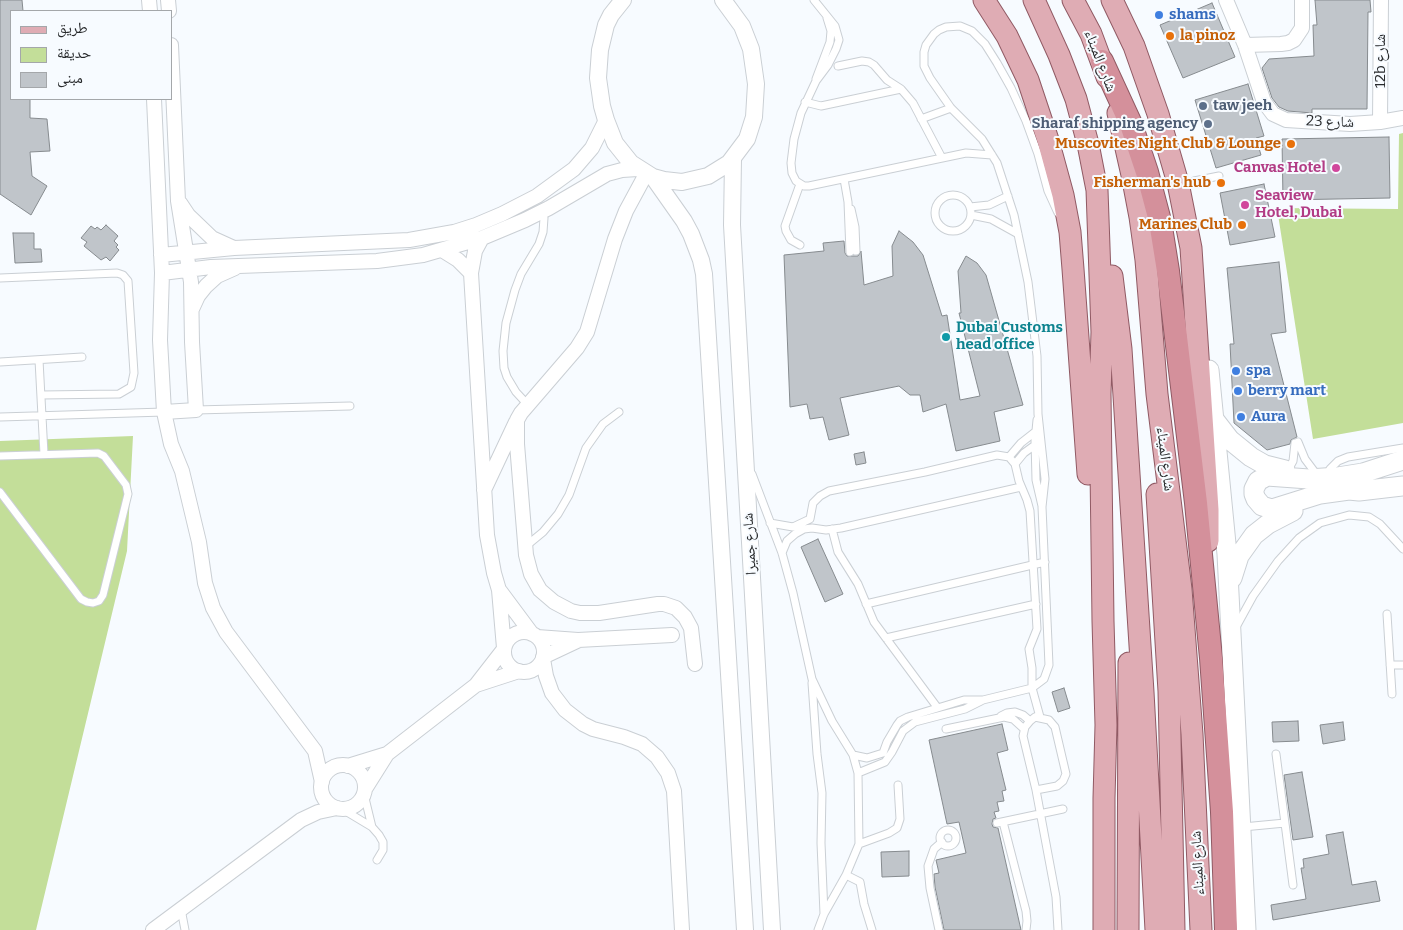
<!DOCTYPE html>
<meta charset="utf-8">
<style>
body{margin:0}
#map{position:relative;width:1403px;height:930px;overflow:hidden;background:#f7fbff;font-family:Bitter,"Noto Naskh Arabic",serif}
canvas{display:block}
.legend{position:absolute;left:10px;top:10px;width:162px;height:90px;box-sizing:border-box;background:#f7fbff;border:1px solid #a4a7aa;margin:0;padding:6px 9px;list-style:none;font-size:15px;color:#27292b}
.legend li{display:flex;align-items:center;gap:10px;height:25px}
.legend b{width:25px;border:1px solid #a4a7aa}
</style>
<div id="map">
<canvas width="1403" height="930"></canvas>
<ul class="legend">
<li><b style="height:6px;background:#dfacb4"></b>طريق</li>
<li><b style="height:14px;background:#c3de99"></b>حديقة</li>
<li><b style="height:14px;background:#c0c5ca"></b>مبنى</li>
</ul>
</div>
<script>
const g = document.querySelector('canvas').getContext('2d');
g.lineJoin = 'round';
function fillPath(path, color) { g.fillStyle = color; g.fill(path, 'evenodd'); }
const toPath = rows => new Path2D(rows.map(r => 'M' + r).join(''));
function trace(path, color, width, dash) { g.strokeStyle = color; g.lineWidth = width; g.lineCap = dash ? 'butt' : 'round'; g.setLineDash(dash || []); g.stroke(path); }
function label(font, color, halo, rows, align = 'center') {
  g.font = font + ' Bitter,"Noto Naskh Arabic",serif'; g.lineWidth = 4; g.setLineDash([]); g.textBaseline = 'middle'; g.strokeStyle = halo; g.fillStyle = color; for (const [text, x, y, turn = 0] of rows) {
    g.save(); g.translate(x, y); g.rotate((+turn || 0) * Math.PI / 180); g.textAlign = isNaN(turn) ? turn : align; if (halo) g.strokeText(text, 0, 0); g.fillText(text, 0, 0); g.restore();
  }
}
fillPath(toPath([
 [1403,133,1403,423,1313,439,1277,208,1398,209,1399,134],
 [133,436,127,551,36,930,0,930,0,441]
]), '#c3de99');
const building = toPath([
 [0,0,22,0,23,11,11,11,11,99,30,99,30,118,47,119,50,151,30,152,32,176,47,186,31,215,0,194,0,0],
 [1315,0,1370,0,1371,12,1368,12,1367,109,1312,109,1312,113,1288,111,1279,107,1272,98,1262,68,1269,59,1314,56,1313,25,1317,25,1315,0],
 [1212,3,1235,57,1183,78,1160,25,1212,3],
 [1248,84,1264,136,1256,138,1261,155,1216,168,1195,100,1248,84],
 [1389,137,1390,198,1283,200,1282,139,1389,137],
 [1264,184,1275,237,1230,245,1220,193,1264,184],
 [106,225,118,236,114,241,118,245,116,247,119,250,110,261,106,257,101,260,84,246,87,242,81,238,91,226,95,229,97,227,101,230,106,225],
 [899,231,913,242,923,255,942,316,947,315,960,400,980,396,959,313,961,313,958,271,966,256,977,263,986,275,1023,405,994,412,1000,441,956,451,946,404,923,412,920,395,910,395,899,386,840,398,849,435,829,440,823,417,810,419,807,404,790,407,784,255,824,251,823,243,844,241,845,253,847,256,858,256,861,251,864,285,893,276,892,246,899,231],
 [13,233,34,233,34,249,41,249,42,262,15,263,13,233],
 [1279,262,1286,332,1271,334,1297,437,1291,440,1290,444,1267,450,1234,423,1230,344,1234,344,1227,268,1279,262],
 [864,452,866,463,856,465,854,454,864,452],
 [818,539,843,594,825,602,801,547,818,539],
 [1064,688,1070,708,1058,712,1052,692,1064,688],
 [1298,721,1299,741,1273,742,1272,722,1298,721],
 [1343,722,1345,740,1323,744,1320,725,1343,722],
 [1002,724,1008,750,997,753,1006,790,1002,791,1004,801,997,802,999,811,994,812,996,818,993,819,992,824,993,827,998,828,1021,930,944,930,935,887,934,874,939,873,936,860,966,853,959,822,947,824,929,740,1002,724],
 [1302,772,1313,837,1293,840,1284,775,1302,772],
 [1343,832,1352,885,1376,881,1380,901,1273,920,1271,905,1306,899,1301,868,1304,868,1303,859,1329,854,1326,835,1343,832],
 [909,851,909,876,882,877,881,852,909,851]
]);
fillPath(building, '#c0c5ca');
trace(building, '#868b8f', 1);
const service = toPath([
 [814,0,835,26,839,40,836,49,828,65,816,81,801,113,794,139,791,163,792,173,796,181,804,186,809,186,966,153,992,155],
 [838,66,862,61,869,62,874,65,887,80,901,89,913,103,942,158],
 [816,79,830,42,831,31,827,18],
 [805,102,821,106,901,89],
 [921,119,951,108],
 [844,179,848,202,850,252],
 [1194,181,1219,176],
 '935 213a18 18 0 1 1 36 0a18 18 0 1 1-36 0Z',
 [970,207,989,205,1008,196],
 [851,209,855,227,856,251],
 [971,215,991,219,1018,234],
 [800,245,791,240,786,231,785,226,800,184],
 [0,278,117,273,123,275,128,281,134,373,131,387,119,394,41,395],
 [39,360,44,454],
 [0,362,82,357],
 [528,405,516,392,507,377,504,368,503,351,506,323,515,290,521,274,539,244,543,232,544,218,542,212],
 [196,410,350,406],
 [0,417,164,412],
 [1037,420,1035,441,1036,480,1042,506],
 [1298,442,1305,459,1314,471],
 [0,456,98,453,104,456,126,485,128,494,103,595,99,601,93,603,87,602,81,599,0,492],
 [1009,457,1021,443,1035,432],
 [1015,464,1024,453,1035,445],
 [1330,469,1338,461,1348,457,1403,448],
 [1288,470,1293,461,1295,443],
 [752,474,782,553,793,593,812,679,832,721,853,755,858,773,859,844,846,875,824,914,818,930],
 [770,523,793,527,810,519,813,503,820,496,829,491,925,472,997,455,1009,457,1015,464,1019,481,1027,500,1030,511,1037,629,1029,649,1032,668,1032,688,1040,717],
 [832,529,838,552,858,584,874,622,937,707],
 [526,546,543,532,558,514,569,495,586,448,603,424,619,412],
 [782,553,787,541,795,534,804,529,812,528,826,530,841,528,1021,487],
 [866,604,1045,562],
 [1387,614,1392,694],
 [1236,627,1253,596,1278,561,1299,538,1320,523,1349,515,1369,517,1380,524,1403,549],
 [886,638,1036,604],
 [1390,665,1403,665],
 [812,683,817,754,822,793,821,843,824,914],
 [1001,716,1007,713,1015,712,1023,715,1030,721],
 [1035,717,1049,720,1055,727,1066,774,1063,781,1057,786,1036,790,1023,736,1025,727,1030,721,1035,717],
 [946,729,1004,717,1013,719,1024,729],
 [1276,754,1293,885],
 [853,755,867,758,883,753,887,742,897,725,900,721,908,717,964,700,983,700],
 [858,773,885,762,892,752,903,731,915,722,965,709,983,700,1032,688,1044,679,1049,665,1042,507,1045,479,1038,414,1037,356,1028,282,1014,215,997,163,982,139,951,108,930,78,924,66,924,52,926,45,934,34,939,30,946,27,960,26,972,31,985,44,997,63,1011,88,1026,121,1038,154,1048,191,1058,213],
 [1036,790,1056,897,1058,930],
 [364,794,372,827],
 [342,809,372,827,379,835,383,842,383,850,377,860],
 [1003,822,1026,911,1027,921,1026,930],
 [997,823,1063,809],
 [1243,827,1285,823],
 '940 838a8 8 0 1 1 16 0a8 8 0 1 1-16 0Z',
 [859,844,889,833,897,828,900,819,898,785],
 [846,875,860,882,864,904,872,930],
 [181,909,185,930],
 [939,930,930,888,928,866,934,849,942,842]
]);
const minor = toPath([
 [149,0,150,11],
 [168,0,169,11],
 [1226,0,1245,45,1264,102,1273,114,1286,120,1350,124,1380,122,1403,118],
 [1245,45,1281,44,1288,43,1294,40,1302,28,1302,0],
 [154,99,162,273,160,340,164,412,171,444,182,471,199,542,205,583,213,608,226,632,315,751,322,782],
 [1380,122,1381,0],
 [646,174,626,211,615,239,587,332,577,348,521,413,517,420,517,444,526,555,531,574,540,590,554,602,571,611,580,613,599,613,658,604,664,604,676,608,685,617,691,628,695,664],
 [180,203,188,215,212,238,234,248],
 [482,238,475,251,471,273,487,535,494,573,499,590,504,648],
 [442,250,458,260,471,273],
 [161,255,234,248,409,240,454,232,476,225,502,214,537,196,574,169,592,148,606,120],
 [162,273,211,267,377,261,423,255,482,238,525,220,549,208,607,174,622,170,638,169],
 [192,309,198,296,206,286,217,276,235,268],
 [164,412,196,410,192,342,191,282,178,201,171,45],
 [484,490,516,422],
 [500,591,532,634],
 '504 652a20 20 0 1 1 40 0a20 20 0 1 1-40 0Z',
 [537,637,578,640,672,635],
 [543,657,577,641],
 [543,659,546,676,552,693,565,710,583,724,593,729,624,737,642,744,657,757,668,773,674,791,682,930],
 [476,685,519,671],
 '321 787a22 22 0 1 1 44 0a22 22 0 1 1-44 0Z',
 [348,766,387,754],
 [365,789,387,754,476,685,504,649],
 [153,930,301,820,318,812,337,808]
]);
const tertiary = toPath([
 [623,0,611,15,606,25,600,50,598,78,602,106,606,120,615,143,631,163,653,177,664,180,682,182,708,176,729,163,747,139,754,117,756,84,751,49,742,26,723,0],
 [733,159,732,225,772,930],
 [653,177,684,221,691,234,701,260,704,274,745,930]
]);
const secondary = toPath([
 [1209,370,1227,554,1246,930],
 [1213,418,1230,440,1251,457,1265,465,1285,470],
 [1403,460,1363,473,1338,477,1309,479,1267,476,1258,481,1254,489,1254,494,1256,499,1262,506,1272,509,1320,494,1349,490,1359,491,1403,486],
 [1232,578,1239,556,1254,535,1268,524,1293,511]
]);
const primary = toPath([
 [984,0,1007,36,1028,80,1048,140,1063,195,1070,232,1073,269,1088,474],
 [1034,0,1059,55,1076,99,1088,144,1097,190,1102,332,1100,394,1103,621,1106,725,1104,798,1104,930],
 [1073,0,1091,34,1107,77],
 [1112,0,1134,46,1158,114,1178,183,1191,248,1208,510,1208,541],
 [1118,113,1132,175,1140,217,1146,260,1157,394,1181,589,1192,734,1201,930],
 [1112,276,1121,349,1143,692,1156,930],
 [1157,494,1169,691,1174,930],
 [1128,930,1129,663]
]);
const trunk = toPath([
 [1102,61,1131,124,1147,172,1160,221,1168,271,1196,503,1211,658,1222,812,1226,930]
]);
trace(service, '#cacfd4', 9);
trace(minor, '#cacfd4', 16);
trace(tertiary, '#cacfd4', 18);
trace(secondary, '#cacfd4', 21);
trace(primary, '#905a64', 23);
trace(trunk, '#905a64', 24);
trace(service, '#fff', 7);
trace(minor, '#fff', 14);
trace(tertiary, '#fff', 16);
trace(secondary, '#fff', 19);
trace(primary, '#dfacb4', 21);
trace(trunk, '#d4909b', 22);
for (const [x, y, r, color] of [
 [1159,15,5,"#3f7fe0"],
 [1170,36,5,"#e8710a"],
 [1203,106,5,"#5c6f8a"],
 [1208,124,5,"#5c6f8a"],
 [1291,144,5,"#e8710a"],
 [1336,168,5,"#d1479c"],
 [1221,183,5,"#e8710a"],
 [1245,205,5,"#d1479c"],
 [1242,225,5,"#e8710a"],
 [946,337,5,"#0f9aa8"],
 [1236,371,5,"#3f7fe0"],
 [1238,391,5,"#3f7fe0"],
 [1241,417,5,"#3f7fe0"]
]) { const dot = new Path2D(); dot.arc(x, y, r, 0, 2 * Math.PI); g.fillStyle = color; g.fill(dot); trace(dot, '#f7fbff', 2); }
label('bold 15px', '#366cbe', '#f7fbff', [
 ["shams",1169,15],
 ["spa",1246,371],
 ["berry mart",1248,391],
 ["Aura",1251,417]
], 'left');
label('bold 15px', '#c56008', '#f7fbff', [
 ["la pinoz",1180,36,"left"],
 ["Muscovites Night Club & Lounge",1281,144],
 ["Fisherman's hub",1211,183],
 ["Marines Club",1232,225]
], 'right');
label('15px', '#27292b', '#f7fbff', [
 ["شارع الميناء",1100,61,69],
 ["12b شارع",1381,61,-90],
 ["شارع 23",1330,122,2],
 ["شارع الميناء",1165,459,83],
 ["شارع جميرا",750,544,-93],
 ["شارع الميناء",1198,863,-93]
]);
label('bold 15px', '#4e5e75', '#f7fbff', [
 ["taw jeeh",1213,106],
 ["Sharaf shipping agency",1198,124,"right"]
], 'left');
label('bold 15px', '#b23c85', '#f7fbff', [
 ["Canvas Hotel",1326,168],
 ["Seaview",1255,196,"left"],
 ["Hotel, Dubai",1255,213,"left"]
], 'right');
label('bold 15px', '#0d838f', '#f7fbff', [
 ["Dubai Customs",956,328],
 ["head office",956,345]
], 'left');
</script>
